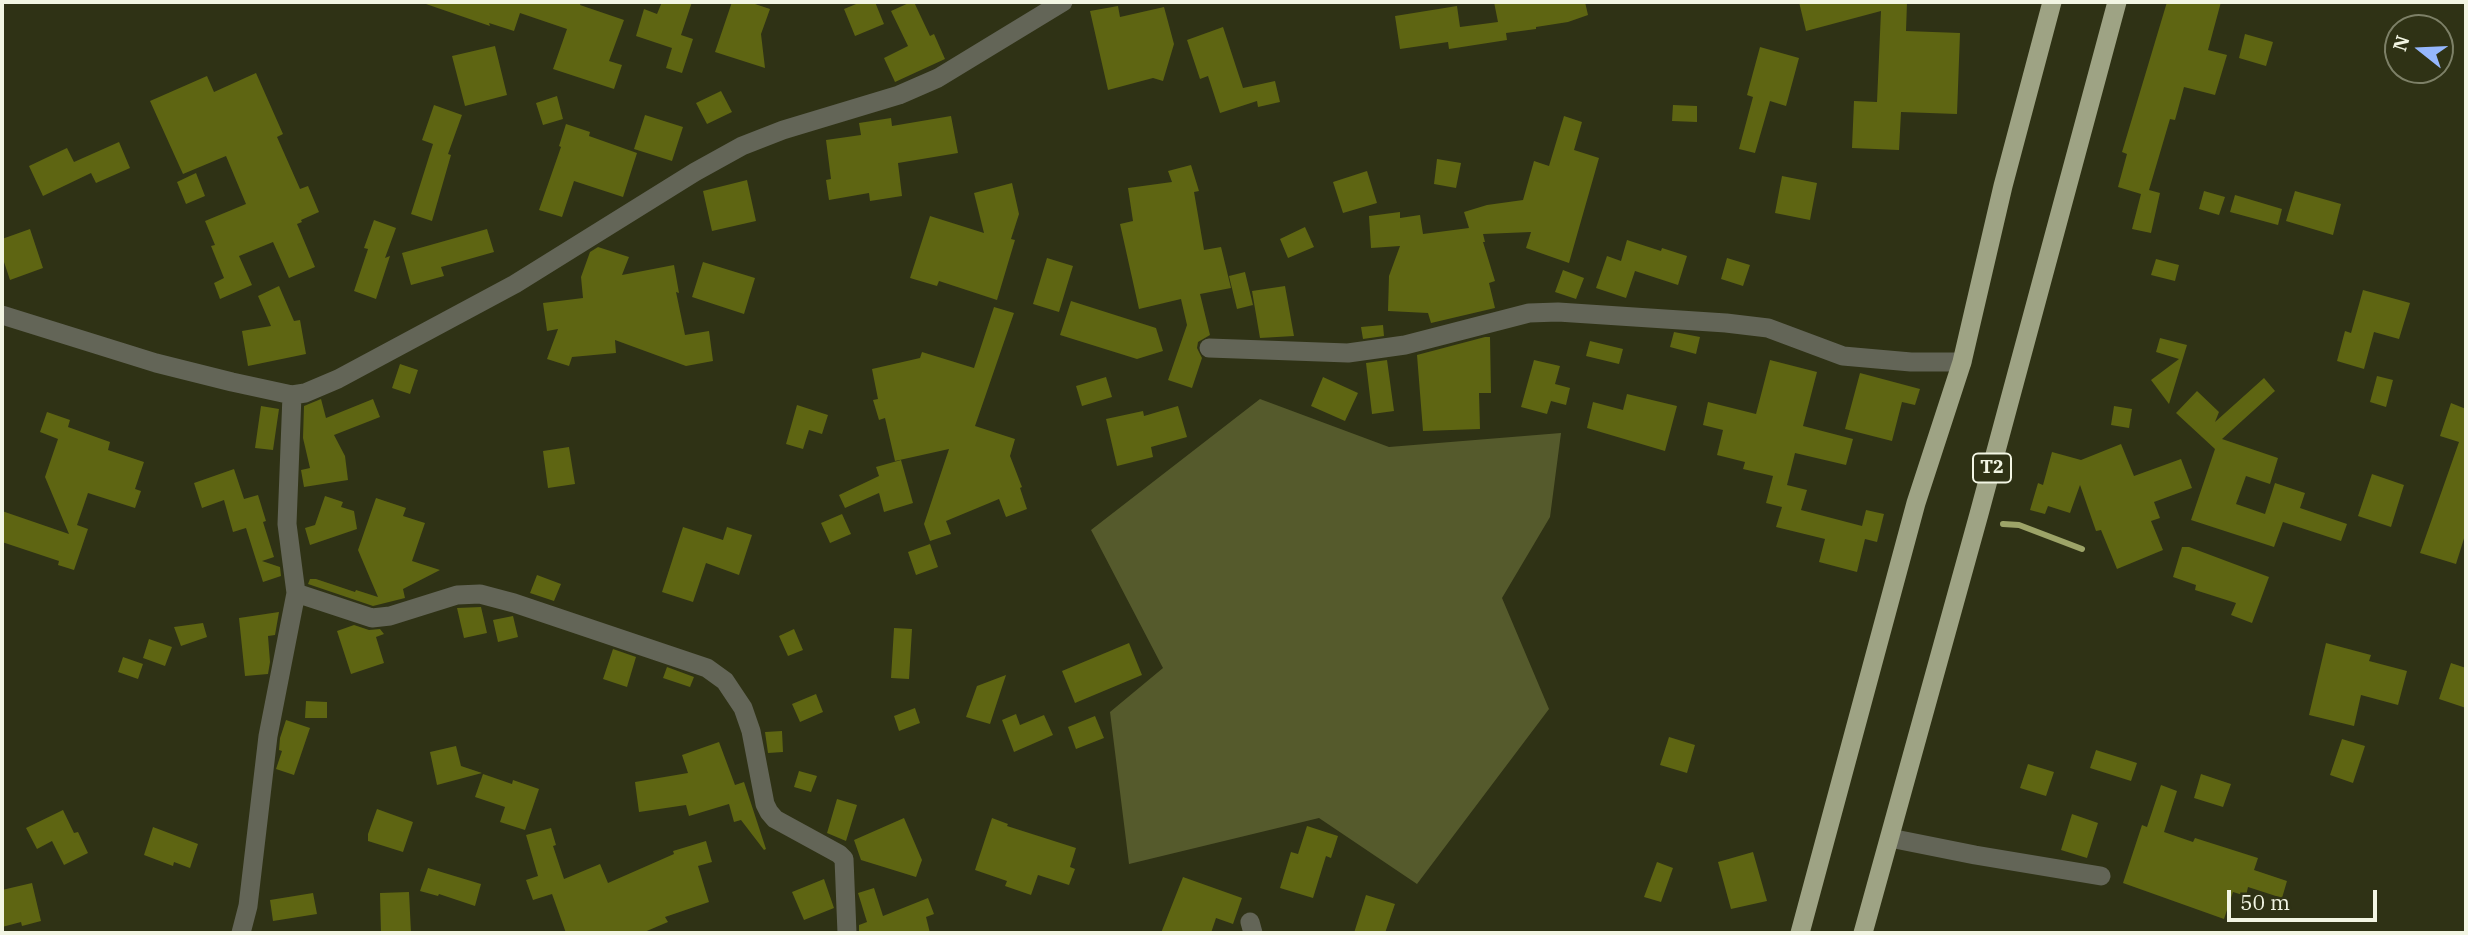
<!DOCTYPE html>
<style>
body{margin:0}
#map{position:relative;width:2468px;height:935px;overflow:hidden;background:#2f3215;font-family:"IBM Plex Serif",serif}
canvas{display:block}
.frame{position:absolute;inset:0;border:4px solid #f2f5e3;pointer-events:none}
.north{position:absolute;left:2384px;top:14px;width:70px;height:70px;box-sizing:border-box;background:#2f3215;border:2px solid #7d8067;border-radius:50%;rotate:288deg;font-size:19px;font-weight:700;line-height:28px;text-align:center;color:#f2f5e3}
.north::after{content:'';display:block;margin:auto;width:24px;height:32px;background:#95b7fd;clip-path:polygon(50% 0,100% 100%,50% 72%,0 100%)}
.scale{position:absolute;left:2227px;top:890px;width:150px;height:32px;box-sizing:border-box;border:4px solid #f2f5e3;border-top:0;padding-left:9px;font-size:21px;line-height:24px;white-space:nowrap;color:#f2f5e3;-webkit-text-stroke:5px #2f3215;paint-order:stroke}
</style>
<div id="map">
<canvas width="2468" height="935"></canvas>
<div class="frame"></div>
<div class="north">N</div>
<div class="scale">50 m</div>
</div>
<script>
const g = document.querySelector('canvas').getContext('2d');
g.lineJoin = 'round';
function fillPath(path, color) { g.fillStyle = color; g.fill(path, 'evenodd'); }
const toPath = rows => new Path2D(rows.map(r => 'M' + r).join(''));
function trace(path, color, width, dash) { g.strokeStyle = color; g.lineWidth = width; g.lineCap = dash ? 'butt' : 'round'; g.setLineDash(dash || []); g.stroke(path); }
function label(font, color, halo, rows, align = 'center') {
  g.font = font + ' "IBM Plex Serif",serif'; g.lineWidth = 7; g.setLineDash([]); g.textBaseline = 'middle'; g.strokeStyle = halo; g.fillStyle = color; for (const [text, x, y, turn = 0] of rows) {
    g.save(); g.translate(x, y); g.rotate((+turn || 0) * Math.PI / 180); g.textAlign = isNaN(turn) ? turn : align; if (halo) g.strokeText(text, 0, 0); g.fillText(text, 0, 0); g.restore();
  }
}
fillPath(toPath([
 [1260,399,1389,447,1561,433,1550,517,1502,598,1549,709,1417,884,1319,818,1129,864,1110,712,1163,668,1091,530]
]), '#555a2c');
trace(toPath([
 [2003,524,2019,525,2082,549]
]), '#9da468', 6);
fillPath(toPath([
 [426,2,581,2,580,5,624,20,609,61,622,65,614,89,553,69,567,29,520,13,514,31,489,23,490,26,426,4],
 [662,2,692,2,681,35,693,39,682,73,666,68,672,48,636,36,644,9,657,14],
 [732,2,749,2,770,9,761,34,765,68,715,52],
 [861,2,875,2,884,24,855,36,844,9],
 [911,2,914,2,930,36,934,34,945,59,895,82,884,58,908,46,891,11],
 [1494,2,1585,2,1588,15,1568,22,1536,27,1536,29,1506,33,1507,40,1449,49,1448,42,1400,49,1395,16,1457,6,1460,27,1498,22],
 [1799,2,1907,2,1906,31,1960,33,1957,114,1901,112,1899,150,1852,148,1854,101,1877,102,1881,11,1806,31],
 [2167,2,2221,2,2208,50,2227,55,2215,95,2184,87,2175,120,2170,119,2149,190,2160,193,2151,233,2132,229,2141,194,2118,187,2127,154,2122,152],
 [1118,6,1120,17,1164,7,1174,44,1163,81,1153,78,1108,90,1090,11],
 [1223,27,1243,88,1275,81,1280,102,1258,107,1257,101,1220,113,1208,76,1200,79,1187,40],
 [2245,34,2273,42,2266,66,2239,58],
 [495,46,507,95,465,106,452,56],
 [1760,47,1799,58,1786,106,1770,101,1755,153,1739,149,1753,97,1747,95],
 [256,73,283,134,277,137,300,189,308,186,319,212,301,220,302,222,297,224,315,267,289,278,273,242,239,256,252,285,220,299,214,283,224,278,211,246,215,245,205,221,246,204,226,156,183,174,150,101,207,76,214,92],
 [721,91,732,112,707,124,696,103],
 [557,96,563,119,543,125,536,103],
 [434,105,462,115,448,154,451,155,432,221,411,214,433,144,422,140],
 [1673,105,1697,106,1697,122,1672,121],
 [645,115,683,127,672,161,634,149],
 [951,116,958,153,898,163,902,196,870,201,869,193,829,200,826,180,831,179,826,140,861,135,859,123,891,118,892,126],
 [1564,116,1582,122,1574,150,1599,158,1569,263,1526,248,1531,232,1483,234,1485,242,1483,242,1495,281,1489,283,1495,308,1431,323,1428,313,1388,311,1389,276,1400,246,1371,248,1369,216,1400,212,1400,218,1420,215,1423,234,1469,228,1464,212,1487,205,1523,200,1534,161,1549,166],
 [566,124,590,132,589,136,637,153,623,197,574,181,562,217,539,210,561,147,559,146],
 [119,142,130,168,96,183,91,173,43,196,29,166,67,148,74,162],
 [1437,159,1461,163,1456,188,1434,184],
 [1191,165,1199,191,1194,192,1204,250,1221,247,1231,288,1200,294,1210,335,1198,342,1197,348,1202,358,1192,388,1168,380,1187,325,1181,299,1139,309,1120,224,1133,221,1128,188,1172,182,1168,171],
 [1367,171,1377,203,1343,213,1333,182],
 [196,173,205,196,186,204,177,182],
 [1782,176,1817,183,1810,220,1775,213],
 [747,180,756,221,712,231,703,191],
 [1012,183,1019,214,1011,239,1015,240,997,300,939,281,937,286,910,278,930,216,984,233,974,193],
 [2204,191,2225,197,2219,215,2199,209],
 [2295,191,2341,204,2333,235,2286,221],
 [2235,195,2282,209,2278,225,2230,212],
 [374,220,396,228,385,258,390,256,376,299,354,291,368,249,364,248],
 [1305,227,1314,247,1288,258,1280,239],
 [30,229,43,268,10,280,2,256,2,239],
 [487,229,494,252,441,267,444,276,411,285,402,253],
 [1627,240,1661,251,1662,248,1687,256,1678,285,1635,271,1626,298,1596,288,1607,256,1621,261],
 [598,247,629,257,622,275,674,265,679,293,676,292,685,335,709,331,713,361,686,366,615,340,616,353,572,357,569,366,547,359,558,329,547,331,543,303,583,298,581,277,590,252],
 [1047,258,1073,266,1059,312,1033,304],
 [1727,258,1750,265,1743,286,1721,279],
 [2156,259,2179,265,2175,281,2151,275],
 [703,262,755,278,744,314,692,297],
 [1563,270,1584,278,1576,299,1555,292],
 [1245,272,1253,305,1237,309,1229,276],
 [279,286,294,321,300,320,306,354,248,366,242,331,271,326,258,296],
 [1285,286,1294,336,1260,338,1252,291],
 [2363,290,2410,303,2399,339,2374,332,2364,369,2337,361,2345,331,2351,333],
 [1071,301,1156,328,1163,351,1137,359,1060,335],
 [994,307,1014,313,975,426,1015,439,1010,456,1022,487,1020,488,1027,509,1006,517,999,499,946,521,951,534,930,541,924,524,949,449,895,461,885,418,879,420,873,400,878,399,872,369,920,358,922,352,974,368],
 [1383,325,1384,336,1363,339,1361,327],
 [1674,332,1700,337,1696,354,1670,347],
 [1485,337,1490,337,1491,393,1479,393,1480,429,1423,431,1417,355],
 [2160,338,2187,345,2169,404,2151,380,2179,359,2156,352],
 [1590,341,1623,349,1619,364,1586,356],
 [1387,360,1394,411,1372,414,1366,363],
 [1534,360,1560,366,1555,384,1570,388,1566,405,1551,401,1547,414,1521,407],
 [1770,360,1817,372,1803,426,1853,439,1846,465,1795,453,1787,485,1807,490,1801,510,1862,526,1866,510,1884,514,1877,542,1865,539,1857,572,1819,562,1825,539,1776,527,1782,507,1766,503,1773,476,1743,469,1745,462,1717,455,1723,430,1703,425,1708,402,1756,414],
 [400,364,418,370,410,394,392,388],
 [1860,373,1920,389,1915,405,1902,402,1892,441,1845,429],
 [2377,376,2393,380,2386,407,2370,402],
 [1106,377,1112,397,1082,406,1076,386],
 [1323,377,1358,393,1345,421,1311,406],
 [2264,378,2275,391,2222,439,2278,458,2270,484,2246,476,2236,504,2265,514,2275,483,2305,493,2300,508,2347,524,2341,541,2283,522,2274,547,2191,520,2215,449,2176,413,2197,391,2219,412,2215,422],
 [1627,394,1677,406,1665,451,1587,428,1593,402,1623,410],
 [321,399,326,418,373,399,380,417,334,435,345,456,348,480,304,487,301,470,310,468,303,438,304,406],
 [2451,403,2466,409,2466,532,2456,564,2420,553,2459,442,2440,436],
 [797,405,828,415,822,434,809,430,803,449,786,444],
 [261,406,279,409,273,450,255,448],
 [1178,406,1187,437,1151,447,1153,457,1117,466,1106,419,1143,411,1144,416],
 [2114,406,2132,409,2129,428,2111,425],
 [47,412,70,420,68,427,110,442,108,450,144,462,135,489,141,491,135,508,88,493,77,525,88,529,74,570,58,565,59,561,2,542,2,511,69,534,45,477,58,439,40,432],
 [2121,444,2134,476,2181,459,2192,488,2154,502,2160,518,2151,521,2163,550,2117,569,2101,530,2096,531,2080,485,2070,513,2048,506,2045,514,2030,510,2038,483,2043,485,2052,452,2081,460],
 [569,447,575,484,548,488,543,451],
 [901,460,913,503,884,512,879,493,845,508,839,495,879,476,876,467],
 [234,469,244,499,258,495,266,521,263,522,274,557,262,561,280,567,281,576,263,582,246,528,233,532,224,500,202,508,194,483],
 [2372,474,2404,485,2391,527,2358,516],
 [325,496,343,502,341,507,354,511,357,529,310,545,305,528,315,525],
 [376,498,406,508,403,516,425,523,412,561,440,570,403,589,405,598,373,606,308,584,310,579,316,579,355,592,356,590,378,597,358,550],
 [842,514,851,534,830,543,821,523],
 [683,527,723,540,727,527,752,535,739,575,706,563,693,602,662,592],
 [930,544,938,567,916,575,908,552],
 [2182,547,2189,547,2269,577,2252,623,2231,615,2236,603,2195,590,2196,585,2173,577],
 [537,575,561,584,554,601,530,593],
 [481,607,487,633,464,638,457,608],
 [279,612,275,635,268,636,270,662,268,674,245,676,239,618],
 [513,616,518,637,498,642,493,620],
 [203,623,207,637,181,646,174,627],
 [354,625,369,630,380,629,384,634,376,637,384,663,351,674,337,631],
 [894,628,912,629,909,679,891,678],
 [794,629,803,650,788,656,779,636],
 [149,639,172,647,165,666,143,658],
 [1129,643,1142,675,1075,703,1062,671],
 [2326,643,2371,655,2369,661,2407,671,2398,705,2361,695,2354,726,2309,715],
 [613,649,636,657,627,687,603,679],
 [123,657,143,664,138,679,118,672],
 [2451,663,2466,668,2466,708,2439,699],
 [667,667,694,677,690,687,663,678],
 [1006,675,990,724,966,717,977,686],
 [816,694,823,712,800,722,792,704],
 [306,701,327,702,327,718,305,718],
 [915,708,920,723,899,731,894,716],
 [1016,714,1020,725,1044,715,1053,735,1014,752,1002,720],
 [1095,716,1104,738,1076,749,1068,727],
 [286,720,310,728,294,775,276,769,282,751,279,750,280,738],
 [782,731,783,752,768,753,765,732],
 [1669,737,1695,745,1687,773,1660,765],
 [2342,739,2365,746,2353,783,2330,775],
 [719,742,735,785,744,782,766,849,764,850,741,820,734,822,729,804,689,816,686,805,639,812,635,782,688,773,682,755],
 [456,746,461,766,482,773,437,785,430,752],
 [2096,750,2137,763,2131,781,2090,768],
 [2028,764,2054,772,2046,796,2020,788],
 [799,771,817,776,811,792,794,787],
 [483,774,512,784,513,780,539,789,525,830,500,822,505,807,475,797],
 [2201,774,2231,784,2223,807,2194,798],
 [2161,785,2177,791,2164,832,2193,842,2195,838,2258,858,2254,870,2287,881,2282,898,2248,887,2246,896,2233,892,2224,919,2123,883,2142,825,2147,827],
 [837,799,857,805,846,841,827,833],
 [377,809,413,822,403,852,368,841,368,834],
 [63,810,74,833,78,832,88,853,64,865,52,841,37,849,26,828],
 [2072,814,2098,823,2087,858,2061,850],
 [904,818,922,860,916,877,861,860,854,840],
 [992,818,1008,824,1007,826,1076,848,1070,867,1075,869,1069,885,1038,875,1031,895,1005,886,1007,881,975,870],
 [1307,826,1338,836,1331,858,1326,856,1313,898,1280,888,1291,852,1298,854],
 [153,827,198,844,190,868,174,862,173,866,144,855],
 [551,828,556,845,553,846,564,879,600,864,608,883,674,854,673,851,706,841,712,862,698,866,709,902,665,917,668,922,642,933,566,933,552,894,533,900,526,880,538,876,526,835],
 [1753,852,1767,901,1731,909,1718,862],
 [1657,862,1673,868,1661,902,1644,897],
 [428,868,481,884,475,906,439,894,438,896,420,891],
 [1183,877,1242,898,1233,924,1216,918,1211,933,1161,933],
 [824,879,834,908,804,920,792,892],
 [32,883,41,921,22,926,21,922,2,927,2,890],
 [874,888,883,916,928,898,934,914,926,917,930,933,859,933,859,925,867,922,858,893],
 [409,892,411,933,381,933,380,893],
 [313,893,317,914,273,921,270,900],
 [1366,895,1395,904,1385,933,1354,933]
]), '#5e6512');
trace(toPath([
 [2,315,156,363,232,382,292,395,305,393,338,379,515,284,695,172,742,146,783,130,899,95,938,78,1063,2],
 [1209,348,1348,353,1405,345,1529,313,1558,312,1726,323,1768,328,1843,356,1911,362,1962,362],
 [296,593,372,618,390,616,457,595,480,594,514,603,707,668,725,681,743,708,751,731,765,804,769,812,775,819,839,854,844,859,847,933],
 [1890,838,1975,855,2101,876],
 [1250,922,1253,933],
 [241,933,248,906,268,736,296,593,287,524,292,395]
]), '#636557', 19);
trace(toPath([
 [1800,933,1916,503,1962,362,2003,186,2052,2],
 [1863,933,1979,514,2117,2]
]), '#9ea384', 19);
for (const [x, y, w] of [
 [1992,468,38]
]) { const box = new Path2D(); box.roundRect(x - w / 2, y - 14.5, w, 29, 5); g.fillStyle = '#2f3215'; g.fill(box); trace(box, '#f2f5e3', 2); }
label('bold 18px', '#f2f5e3', null, [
 ["T2",1992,468]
]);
</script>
